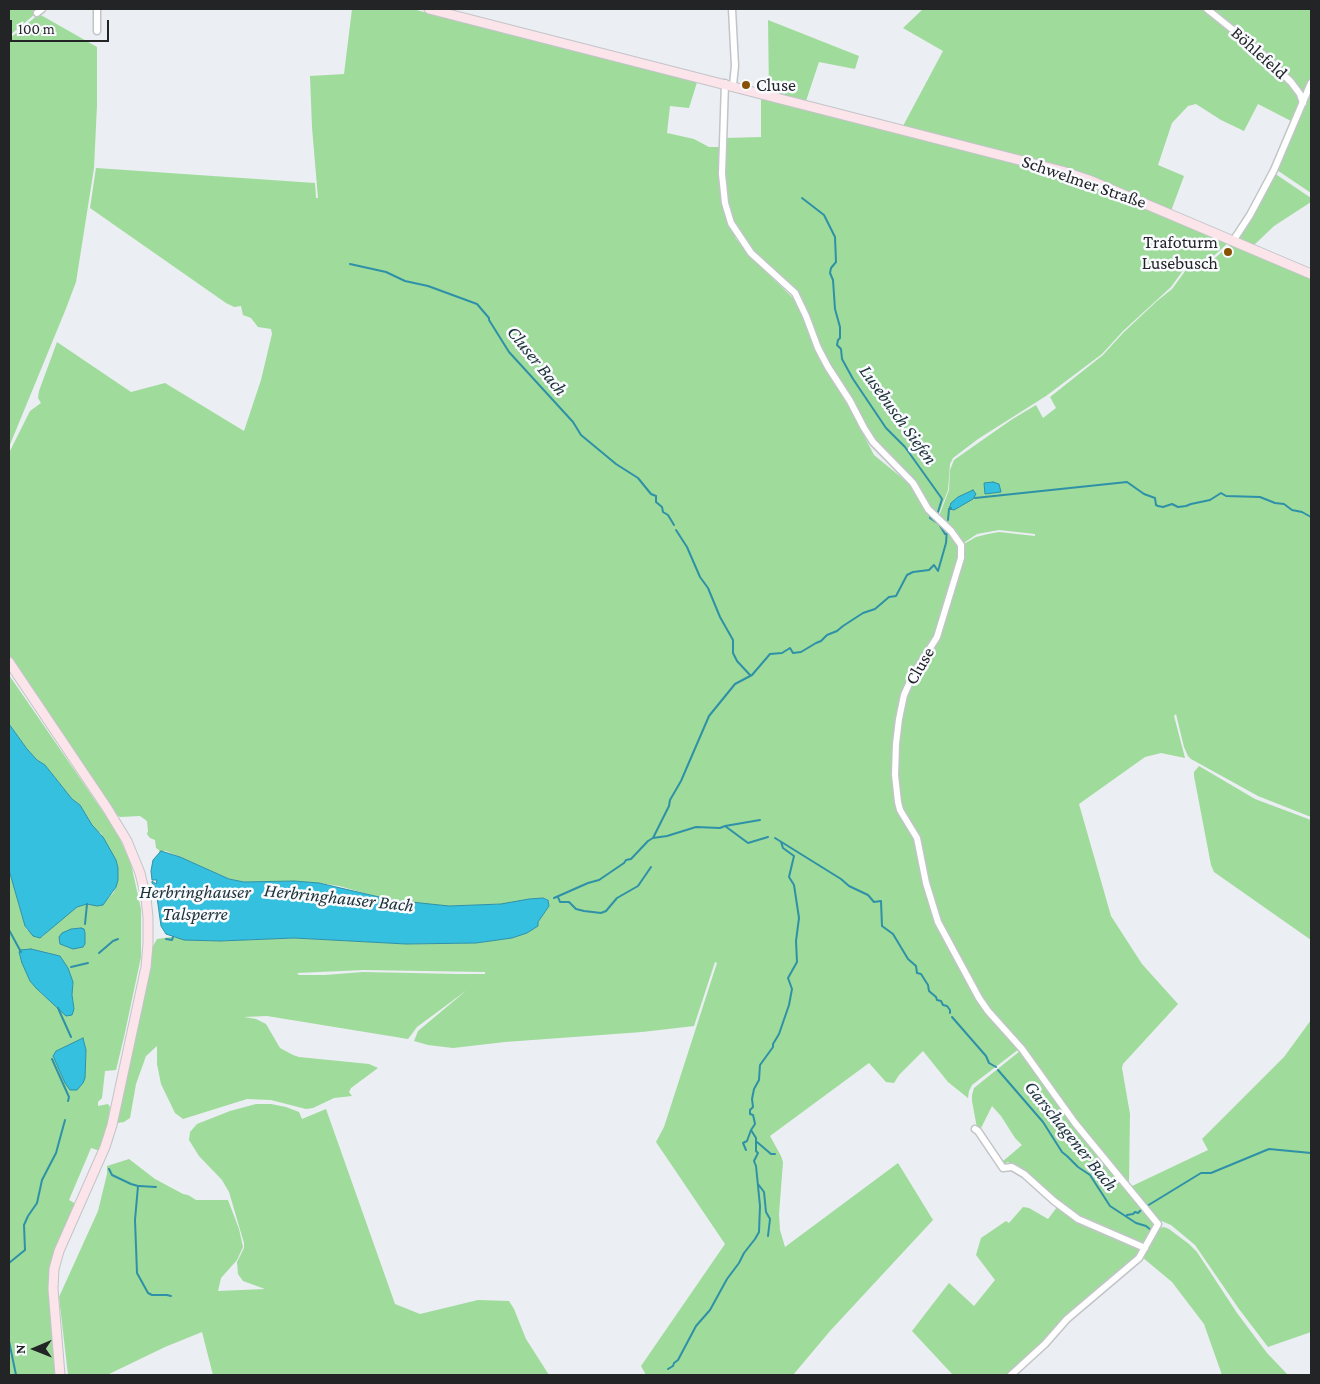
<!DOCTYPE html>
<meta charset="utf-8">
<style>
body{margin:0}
#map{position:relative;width:1320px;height:1384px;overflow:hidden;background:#ebeef2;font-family:"Crimson Pro",serif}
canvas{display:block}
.frame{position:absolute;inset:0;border:10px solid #232426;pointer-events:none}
.north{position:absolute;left:10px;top:1324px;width:50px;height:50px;-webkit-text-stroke:4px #f9fbff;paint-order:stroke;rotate:269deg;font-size:14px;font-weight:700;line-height:20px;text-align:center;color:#232426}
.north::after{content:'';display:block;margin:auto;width:18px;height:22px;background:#232426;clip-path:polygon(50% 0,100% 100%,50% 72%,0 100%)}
.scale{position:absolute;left:10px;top:20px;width:99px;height:22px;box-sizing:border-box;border:2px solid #232426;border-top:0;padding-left:6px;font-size:15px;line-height:18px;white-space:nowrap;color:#232426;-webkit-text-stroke:4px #f9fbff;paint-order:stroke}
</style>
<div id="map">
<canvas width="1320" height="1384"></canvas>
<div class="frame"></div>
<div class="north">N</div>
<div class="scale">100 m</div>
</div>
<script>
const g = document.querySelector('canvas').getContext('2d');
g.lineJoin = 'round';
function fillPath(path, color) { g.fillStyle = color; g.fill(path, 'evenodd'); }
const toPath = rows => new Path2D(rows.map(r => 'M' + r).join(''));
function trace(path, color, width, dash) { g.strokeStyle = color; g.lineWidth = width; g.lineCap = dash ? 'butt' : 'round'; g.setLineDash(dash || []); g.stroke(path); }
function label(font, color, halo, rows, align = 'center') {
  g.font = font + ' "Crimson Pro",serif'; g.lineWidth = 5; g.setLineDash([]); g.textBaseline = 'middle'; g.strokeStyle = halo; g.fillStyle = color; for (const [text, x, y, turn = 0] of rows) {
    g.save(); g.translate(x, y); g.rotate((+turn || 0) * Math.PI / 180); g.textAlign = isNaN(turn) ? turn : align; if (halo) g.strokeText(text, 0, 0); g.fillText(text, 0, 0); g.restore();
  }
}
fillPath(toPath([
 [9,9,41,9,9,36],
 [352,9,412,9,698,79,689,108,670,106,667,133,694,139,709,147,720,147,720,175,723,203,736,239,755,261,797,302,817,354,849,407,874,455,913,487,923,504,956,539,960,553,963,552,962,545,976,537,988,534,999,532,1035,536,1035,534,999,530,977,534,962,544,952,529,939,516,949,490,950,470,954,460,1011,420,1036,405,1043,418,1056,408,1050,397,1103,355,1123,333,1157,301,1172,289,1186,270,1207,265,1231,244,1311,277,1311,817,1258,796,1191,759,1188,756,1184,747,1176,714,1174,716,1185,758,1161,753,1145,757,1079,804,1111,916,1142,964,1178,1004,1123,1064,1122,1068,1130,1114,1129,1183,1130,1187,1208,1150,1202,1139,1284,1057,1311,1020,1311,1332,1268,1347,1239,1309,1195,1245,1171,1225,1154,1218,1102,1155,1022,1047,978,995,975,996,979,1003,1019,1049,972,1085,969,1091,968,1098,948,1082,923,1051,899,1075,894,1083,886,1082,869,1063,770,1136,781,1156,783,1162,779,1214,780,1230,785,1247,898,1163,933,1220,830,1331,793,1375,646,1375,641,1366,725,1244,656,1142,664,1127,717,963,715,962,694,1026,642,1032,505,1042,453,1048,428,1045,414,1041,418,1031,467,990,417,1027,408,1039,267,1016,244,1017,256,1019,266,1024,280,1048,293,1055,299,1057,369,1064,378,1068,351,1088,349,1092,352,1096,334,1098,313,1108,306,1109,271,1100,247,1099,183,1119,175,1113,161,1084,157,1064,157,1046,146,1056,136,1084,130,1118,124,1122,117,1123,152,948,157,939,171,937,192,940,220,941,294,938,406,944,476,943,512,938,527,933,538,926,538,922,549,906,548,899,543,898,529,899,505,904,449,906,412,903,382,898,339,886,319,883,294,881,244,882,229,879,166,851,161,851,159,855,159,850,156,848,155,840,150,838,147,834,148,831,147,821,140,816,120,817,115,814,9,657,9,453,30,411,41,403,38,398,39,391,57,342,131,392,165,383,244,431,261,380,272,334,271,329,258,327,251,318,243,315,241,306,234,307,226,303,90,208,96,168,315,183,316,198,318,198,312,127,310,76,344,74],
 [364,970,485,972,485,974,459,974,363,972,325,975,299,975,297,973],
 [923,9,1205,9,1243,39,1291,83,1301,102,1293,122,1258,104,1244,131,1221,120,1196,104,1188,106,1172,123,1158,165,1184,176,1171,211,1064,168,903,126,943,51,903,28],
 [1208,9,1311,9,1311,78,1303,99,1299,90],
 [39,14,97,47,97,105,94,168,76,282,65,311,9,447,9,39],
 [768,20,859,56,855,69,819,62,806,101,769,92],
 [1311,88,1311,193,1277,170],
 [761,96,1060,172,1229,242,1207,262,1184,269,1171,287,1123,331,1102,354,1046,396,978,439,953,458,950,464,948,490,938,516,932,510,921,494,879,454,872,444,829,368,804,308,739,235,726,203,725,138,761,137],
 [1274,173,1311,198,1311,202,1274,226,1253,246,1235,240],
 [9,675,117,832,131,864,141,909,141,957,124,1037,116,1070,105,1071,102,1098,98,1102,98,1106,108,1104,110,1107,108,1121,100,1151,91,1148,69,1200,76,1204,50,1268,49,1299,56,1375,9,1375,9,870,25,926,27,930,42,937,54,925,77,907,87,904,102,905,114,892,118,875,118,868,101,833,95,831,80,805,72,799,45,765,37,760,27,749,9,724],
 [81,928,73,949,61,944,71,929],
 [31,949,60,956,68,968,73,982,72,995,74,1009,61,1010,40,992],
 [83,1038,86,1050,65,1083,53,1056,56,1051],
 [1199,766,1255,799,1311,820,1311,940,1214,872,1211,865,1194,776,1194,772],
 [1020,1051,1154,1225,1145,1243,1141,1244,1078,1218,1008,1162,1004,1164,1002,1162,1022,1145,1015,1138,1001,1116,992,1106,980,1130,977,1128,972,1101,972,1095,974,1088],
 [256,1104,271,1104,286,1107,299,1112,302,1119,326,1109,395,1304,420,1314,478,1300,509,1301,514,1309,526,1339,549,1375,213,1375,202,1332,165,1347,107,1375,68,1375,59,1297,98,1211,107,1174,107,1166,129,1159,155,1179,183,1194,188,1195,196,1200,228,1200,239,1229,243,1247,237,1260,221,1278,218,1291,265,1289,243,1281,238,1274,237,1262,244,1248,244,1243,229,1192,222,1180,199,1156,189,1140,190,1132,197,1124,230,1111],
 [1023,1207,1029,1208,1048,1219,1057,1207,1142,1249,1137,1257,1052,1333,1009,1375,953,1375,912,1331,949,1283,974,1306,995,1280,976,1255,981,1238,1006,1221,1009,1223],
 [1164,1227,1169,1229,1189,1244,1197,1252,1237,1313,1267,1353,1288,1375,1222,1375,1204,1324,1172,1282,1142,1257,1159,1228]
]), '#9fdb9b');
const water = toPath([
 [993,482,999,484,1001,492,985,494,984,483,993,482],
 [973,490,976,494,973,499,954,510,949,509,951,503,958,497,973,490],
 [9,724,27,749,37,760,45,765,72,799,80,805,92,825,103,837,116,860,118,868,118,880,116,887,103,905,97,906,87,904,77,907,40,938,33,936,25,926,9,870,9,724],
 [161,851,180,857,229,879,244,882,294,881,319,883,392,900,449,906,501,904,529,899,543,898,548,900,549,906,538,922,538,926,527,933,512,938,476,943,406,944,294,938,220,941,184,940,166,934,161,926,157,897,156,888,152,883,152,881,156,884,157,880,152,880,151,871,153,860,161,851],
 [81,928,84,929,85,933,85,944,83,947,73,949,60,944,59,937,62,933,71,929,81,928],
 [31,949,60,956,68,968,73,982,72,995,74,1009,72,1015,66,1016,36,988,30,981,22,963,19,952,20,950,31,949],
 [83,1038,86,1050,85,1078,83,1083,77,1090,70,1090,65,1083,53,1056,56,1051,83,1038]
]);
fillPath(water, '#34c0de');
trace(water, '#2f91a7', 1);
trace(toPath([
 [802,198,824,215,835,237,836,262,831,268,830,273,833,280,835,309,840,327,840,338,838,340,837,345,841,349,842,359,853,379,886,428,905,447,940,496,942,499,938,512],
 [350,264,386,272,405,281,428,286,477,304,489,318,489,320,509,352,573,422,581,435,616,464,638,478,651,494,656,496,656,502,662,507,663,512,668,515,674,525],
 [975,498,1127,482,1144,494,1155,498,1156,505,1158,506,1163,507,1172,504,1178,507,1186,506,1191,504,1210,500,1221,493,1226,496,1260,497,1275,503,1284,504,1292,510,1302,512,1311,517],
 [930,515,930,518,939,524,945,534],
 [948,520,949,509,951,508],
 [676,530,687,547,700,577,708,588,720,617,733,640,733,653,737,661,750,675],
 [725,826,760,820],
 [653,838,667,836,696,827,720,828,725,826,748,843,768,837],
 [775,838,841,879,849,886,868,895,874,902,881,901,882,926,893,934,908,959,916,966,917,973,921,974,928,985,929,991,936,997,937,1000,941,1001,943,1005,947,1006,950,1010,950,1013],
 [558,897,560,902,569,902,576,909,584,911,601,913,606,911,617,898,638,886,651,867],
 [554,898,588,883,599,880,624,863,626,860,631,859,648,841,653,838,669,806,670,800,681,781,709,716,735,684,752,675,770,654,782,653,790,648,793,653,801,652,816,643,821,641,827,635,837,631,843,626,863,613,875,609,889,597,896,596,907,575,913,572,929,570,934,565,938,571,946,543,947,529],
 [85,924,87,904],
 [9,930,21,952],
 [166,939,172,940,173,937],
 [99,953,113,941,118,939],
 [71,967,88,963],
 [58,1008,71,1037],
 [952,1017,986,1056,989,1063,996,1067],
 [52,1059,69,1097,68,1101],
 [998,1070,1043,1122,1062,1152,1067,1156,1078,1167,1090,1175,1110,1206,1136,1223,1146,1226,1151,1230],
 [757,1142,771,1154,775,1154],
 [746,1150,743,1143,747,1141,751,1130],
 [109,1169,112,1175,131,1184,138,1186,135,1220,137,1273,148,1293,152,1295,167,1295,171,1296],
 [758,1184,764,1192,766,1212,770,1219,768,1236],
 [139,1186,156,1187],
 [1147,1206,1201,1173,1211,1173,1269,1149,1311,1153],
 [1127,1215,1133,1214,1135,1212,1138,1213,1141,1210],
 [9,1263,25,1250,24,1225,28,1216,37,1203,42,1180,56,1153,65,1120],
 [9,1341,16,1375],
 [668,1369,673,1366,674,1363,678,1360,696,1326,710,1310,727,1279,739,1263,744,1253,755,1239,759,1232,760,1206,756,1166,754,1161,758,1153,756,1151,756,1138,751,1130,755,1124,754,1119,753,1115,750,1114,750,1110,753,1107,752,1099,754,1089,759,1080,760,1065,773,1047,773,1044,779,1034,789,1005,792,989,788,978,797,962,796,941,799,918,794,885,789,877,794,856,783,848,781,842]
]), '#2f91a7', 2);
const minor = toPath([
 [97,9,97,31],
 [732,9,735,66,733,85],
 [1207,9,1258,50,1291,82,1300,94,1303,103],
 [37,13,42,9],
 [725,83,722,174,725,203,731,223,751,253,795,293,806,316,818,348,828,367,850,401,864,428,873,442,913,483,928,509,951,531,961,545,961,558,937,637,913,675,904,695,899,719,896,744,895,775,898,802,900,810,917,838,926,883,938,922,979,998,988,1011,1022,1049,1075,1123,1158,1224,1139,1258,1067,1319,1045,1344,1011,1375],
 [1233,241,1250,215,1274,170,1311,83],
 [975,1129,978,1131,1003,1168,1012,1167,1024,1174,1054,1201,1078,1219,1145,1248]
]);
const secondary = toPath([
 [429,9,1062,171,1089,180,1311,274],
 [9,662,107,808,127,841,140,873,146,898,148,917,148,944,146,967,112,1125,105,1147,59,1251,54,1269,53,1289,60,1375]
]);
trace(minor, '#c2c4c8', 9);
trace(secondary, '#c2c4c8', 11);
trace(minor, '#fff', 6);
trace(secondary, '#fce4eb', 9);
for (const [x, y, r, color] of [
 [746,85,5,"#895203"],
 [1228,252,5,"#895203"]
]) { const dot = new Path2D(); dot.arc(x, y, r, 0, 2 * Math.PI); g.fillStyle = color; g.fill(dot); trace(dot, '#f9fbff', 2); }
label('18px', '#232426', '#f9fbff', [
 ["Böhlefeld",1259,53,42],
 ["Schwelmer Straße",1084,182,19],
 ["Cluse",920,666,-60]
]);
label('18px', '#232426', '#f9fbff', [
 ["Cluse",756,85],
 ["Trafoturm",1218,242,"right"],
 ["Lusebusch",1218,263,"right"]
], 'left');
label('italic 19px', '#1c3238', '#f9fbff', [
 ["Cluser Bach",537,361,51],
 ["Lusebusch Siefen",898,415,54],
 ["Herbringhauser",195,892],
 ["Talsperre",195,914],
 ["Herbringhauser Bach",339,898,6],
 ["Garschagener Bach",1071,1136,51]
]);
</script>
